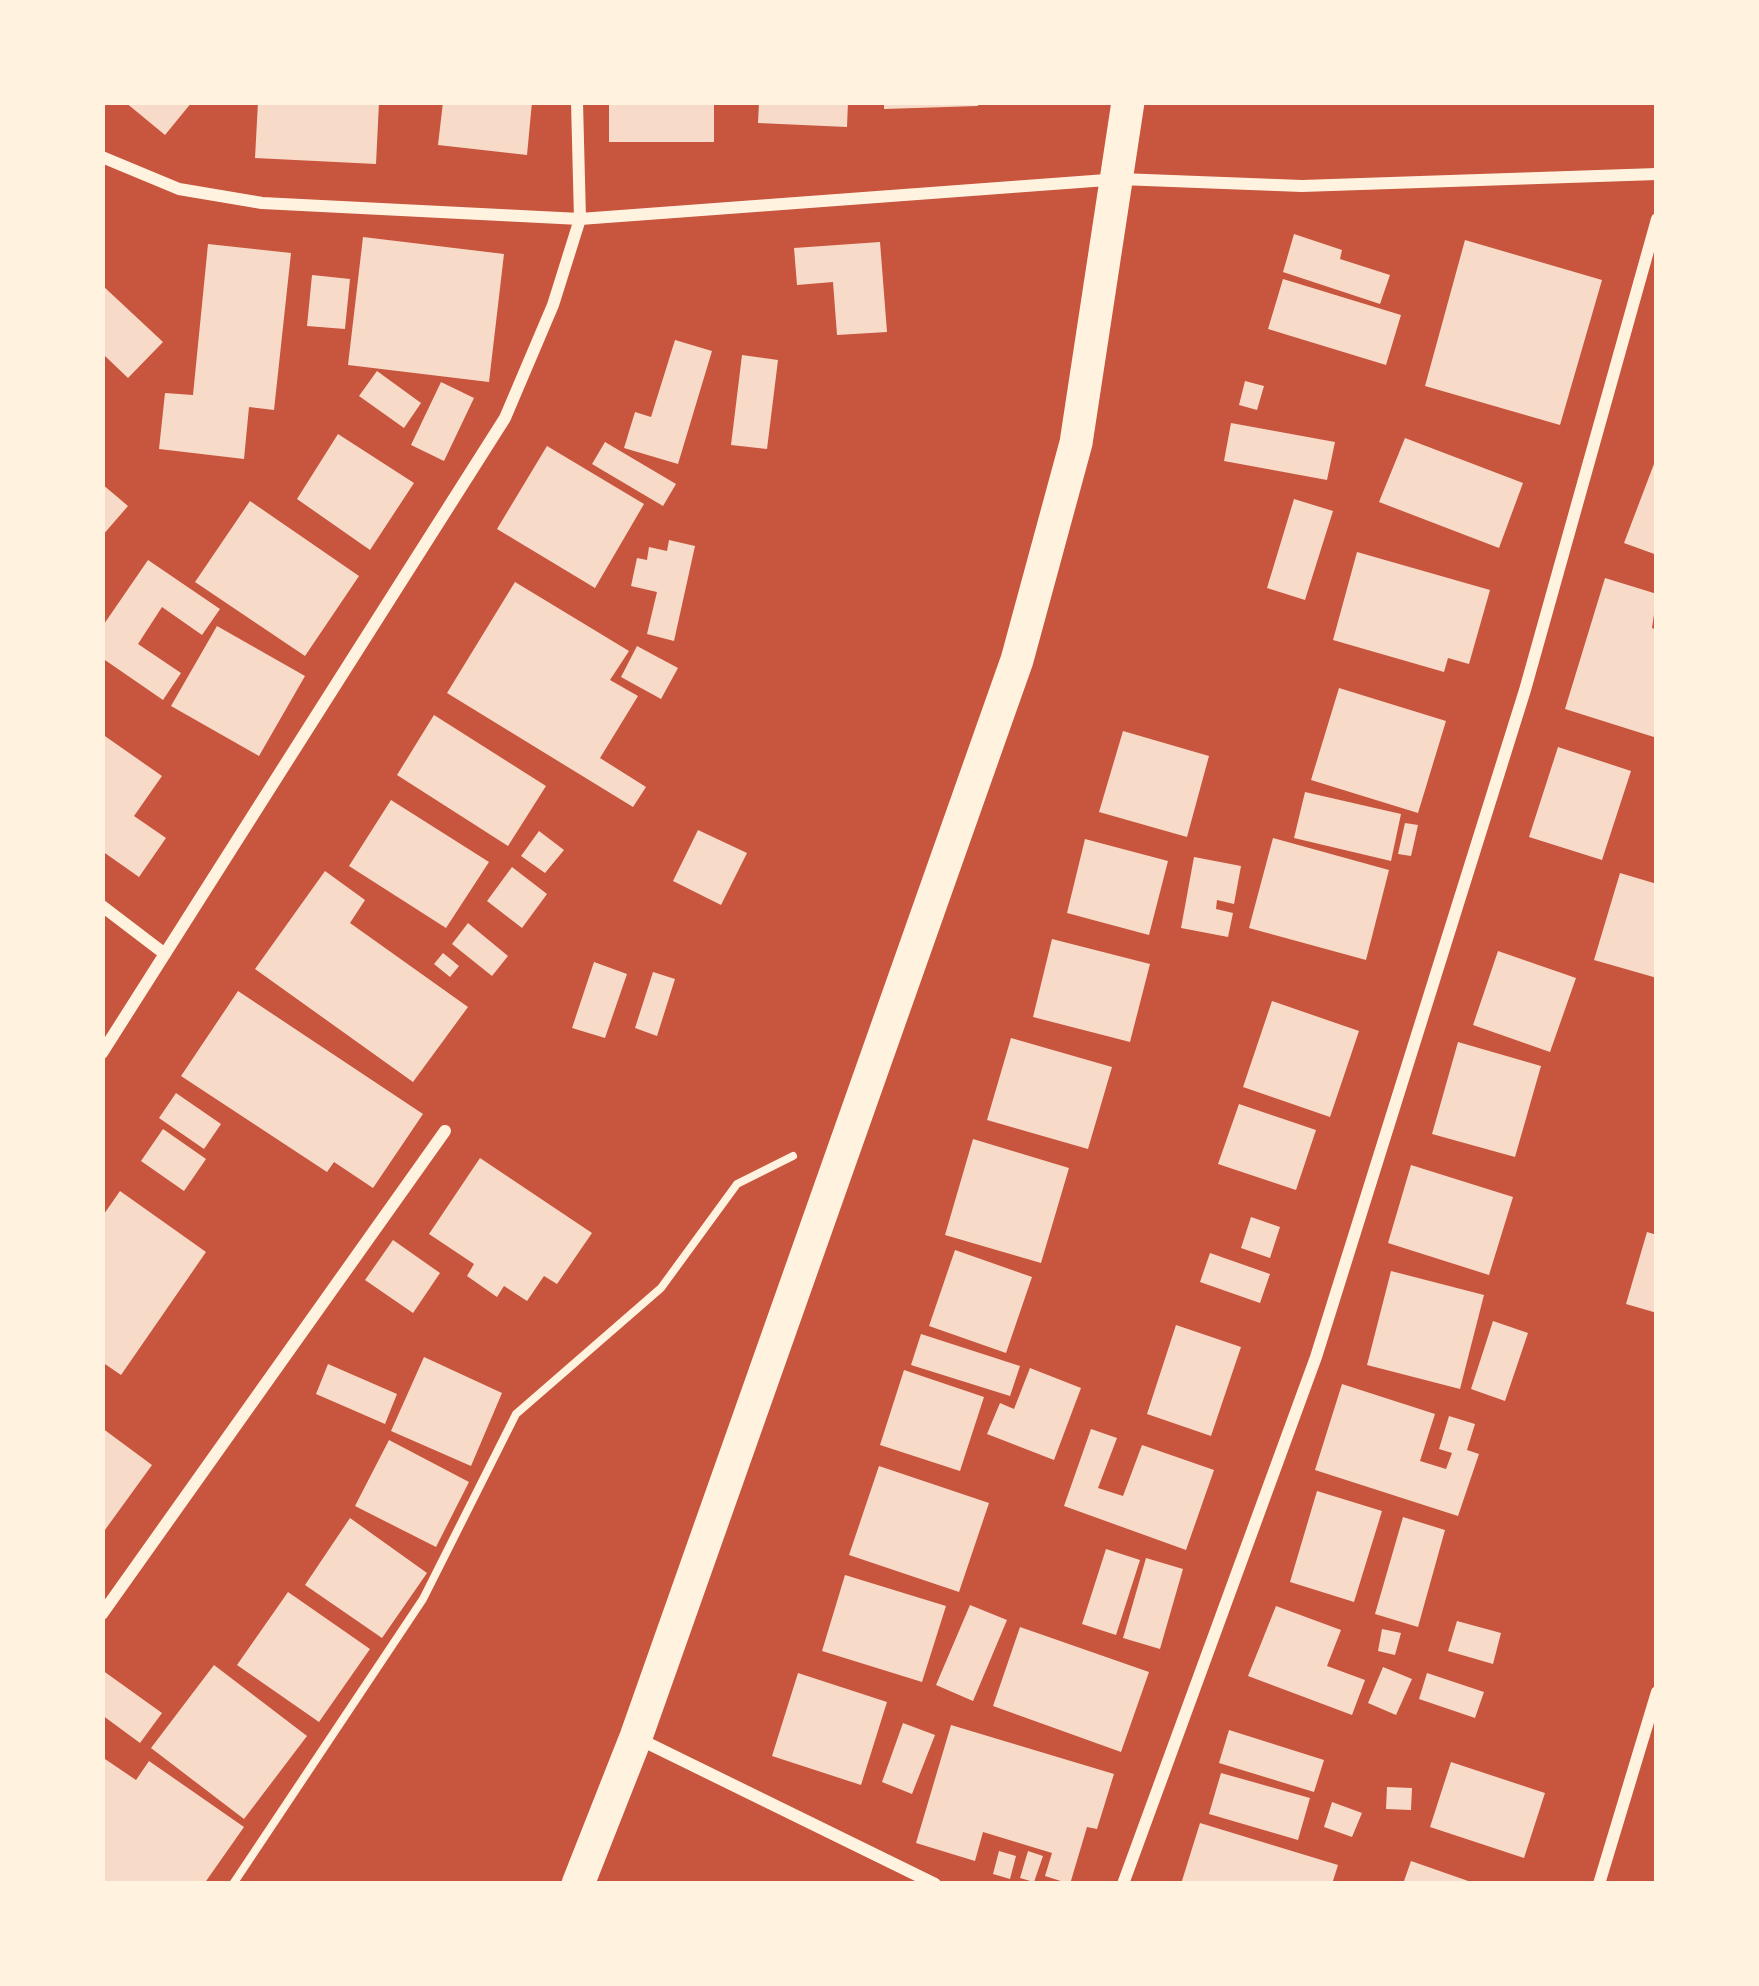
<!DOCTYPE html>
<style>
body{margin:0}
#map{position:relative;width:1759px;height:1986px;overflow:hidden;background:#c8553d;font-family:Poppins,sans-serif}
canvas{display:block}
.frame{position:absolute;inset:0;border:105px solid #fff3e0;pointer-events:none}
</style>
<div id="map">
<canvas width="1759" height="1986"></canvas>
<div class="frame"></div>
</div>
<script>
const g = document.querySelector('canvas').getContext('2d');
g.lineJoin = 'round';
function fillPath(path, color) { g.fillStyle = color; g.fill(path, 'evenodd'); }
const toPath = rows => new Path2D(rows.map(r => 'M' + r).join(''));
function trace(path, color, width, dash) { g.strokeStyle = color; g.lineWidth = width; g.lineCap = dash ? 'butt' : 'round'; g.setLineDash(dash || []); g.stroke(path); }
fillPath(toPath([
 [125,102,192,102,165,135],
 [258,102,379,102,376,164,255,158],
 [443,102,532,102,527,155,438,145],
 [609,102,714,102,714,142,609,142],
 [759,102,848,102,847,127,758,123],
 [884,102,978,102,978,106,884,109],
 [1294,234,1342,250,1340,259,1390,275,1380,304,1283,272],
 [363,237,504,254,489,382,348,365],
 [1465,240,1602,280,1560,425,1425,386],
 [880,242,887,332,837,335,833,282,797,285,794,248],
 [208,244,291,253,274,410,249,407,244,459,159,449,165,393,193,395],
 [312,275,350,279,345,329,307,326],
 [1283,279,1401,315,1386,365,1268,329],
 [102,285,163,342,128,378,105,356,102,360],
 [675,340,712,351,678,464,624,448,635,412,651,417],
 [742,355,778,360,767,449,731,445],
 [377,371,421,403,404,428,359,396],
 [1245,381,1264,386,1257,410,1239,405],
 [441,382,474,398,444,461,411,445],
 [1231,423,1335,442,1327,480,1224,461],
 [338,434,414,483,370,550,297,499],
 [1405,438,1523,483,1499,548,1379,502],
 [605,442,676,484,663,506,592,464],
 [547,446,644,504,595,588,497,529],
 [1657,456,1657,555,1624,543],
 [102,484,128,506,102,536],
 [1294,499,1333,511,1305,600,1267,588],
 [250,501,359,576,305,656,195,582],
 [669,540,695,546,674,641,647,634,657,592,631,586,637,558,647,560,649,547,667,551],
 [1357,552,1490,590,1469,664,1448,658,1444,672,1333,640],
 [148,560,220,609,202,635,162,607,138,644,181,673,163,700,102,658,102,627],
 [1605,578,1657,594,1652,628,1657,630,1657,738,1565,709],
 [515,582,629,651,610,680,638,696,600,758,646,787,633,807,447,693],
 [217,626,305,676,259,756,171,706],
 [637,646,678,668,661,699,621,677],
 [1339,688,1446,721,1418,813,1311,780],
 [434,715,546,786,508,846,397,775],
 [1123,731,1209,756,1187,837,1099,812],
 [102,734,162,776,134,816,166,838,139,877,102,851],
 [1558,747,1631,771,1602,860,1529,837],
 [1305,792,1401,814,1391,861,1294,838],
 [391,800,489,862,446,928,349,866],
 [1405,823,1418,825,1411,856,1398,854],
 [698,830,747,853,721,905,673,881],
 [539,831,564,850,545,873,521,856],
 [1273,838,1389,870,1366,960,1249,928],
 [1085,839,1168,861,1149,935,1067,913],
 [1194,857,1241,866,1234,904,1217,900,1216,909,1233,913,1228,937,1181,928],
 [512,867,547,894,522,928,487,901],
 [325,871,365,900,350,923,468,1007,413,1082,255,969],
 [1620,873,1657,884,1657,978,1594,960],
 [468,923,508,956,492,976,452,944],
 [1052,939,1150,964,1130,1042,1033,1017],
 [1498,951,1576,978,1550,1052,1473,1025],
 [443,953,459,966,450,977,434,964],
 [594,962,627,974,605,1038,572,1028],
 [653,972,675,979,657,1036,635,1028],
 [238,991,423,1114,373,1188,334,1162,327,1172,181,1076],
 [1272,1001,1359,1031,1330,1117,1243,1087],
 [1011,1038,1112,1067,1088,1149,987,1120],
 [1458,1042,1541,1066,1515,1157,1432,1134],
 [176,1093,221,1124,204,1149,159,1118],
 [1239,1104,1316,1130,1296,1190,1218,1164],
 [163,1129,206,1159,184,1191,141,1161],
 [973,1139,1069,1168,1041,1263,945,1235],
 [480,1158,592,1233,557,1284,544,1276,527,1301,504,1286,497,1297,467,1276,474,1264,429,1234],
 [1411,1165,1513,1197,1489,1275,1388,1243],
 [120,1191,206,1252,121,1375,102,1362,102,1217],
 [1251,1217,1280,1227,1270,1258,1241,1248],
 [1647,1232,1657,1235,1657,1313,1626,1304],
 [393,1240,440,1273,413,1313,365,1280],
 [955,1250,1032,1277,1006,1353,929,1326],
 [1210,1253,1270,1274,1260,1303,1200,1282],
 [1391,1271,1484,1295,1460,1389,1367,1365],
 [1493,1321,1528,1333,1505,1401,1471,1389],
 [1176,1325,1241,1347,1211,1436,1147,1414],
 [921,1334,1020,1366,1010,1396,911,1365],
 [424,1357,502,1393,471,1466,391,1431],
 [328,1364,397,1394,385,1424,316,1394],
 [1030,1368,1081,1388,1054,1460,987,1434,1000,1403,1014,1409],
 [904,1370,984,1397,960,1471,880,1445],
 [1342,1384,1435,1414,1420,1461,1446,1469,1452,1453,1439,1449,1449,1416,1475,1424,1467,1450,1479,1454,1458,1516,1315,1470],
 [102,1428,152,1465,102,1534],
 [1091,1429,1117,1438,1098,1488,1123,1496,1142,1445,1214,1470,1186,1550,1064,1506],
 [389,1440,469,1482,436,1547,355,1506],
 [879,1466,989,1503,959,1592,849,1555],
 [1317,1491,1382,1511,1354,1602,1290,1582],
 [1403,1517,1445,1530,1418,1627,1375,1614],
 [350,1518,427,1573,382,1638,305,1585],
 [1106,1549,1140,1560,1116,1635,1082,1624],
 [1146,1558,1183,1569,1160,1649,1123,1638],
 [845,1575,946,1606,922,1682,822,1651],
 [288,1592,370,1649,319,1722,237,1665],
 [970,1605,1007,1620,973,1701,936,1685],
 [1276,1606,1341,1630,1327,1666,1365,1680,1352,1715,1248,1676],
 [1457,1621,1501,1633,1493,1664,1448,1651],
 [1020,1627,1149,1672,1121,1752,993,1706],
 [1382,1629,1401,1633,1395,1655,1378,1651],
 [214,1665,307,1736,244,1819,151,1748],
 [1383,1667,1412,1679,1396,1715,1368,1703],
 [102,1670,162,1713,140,1743,102,1715],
 [798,1673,887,1702,861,1785,772,1756],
 [1427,1673,1484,1692,1475,1718,1419,1699],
 [903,1723,935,1735,912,1794,882,1782],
 [951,1725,1114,1774,1097,1829,1087,1827,1070,1884,1045,1876,1052,1853,983,1832,975,1861,916,1843],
 [1229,1730,1324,1760,1314,1792,1219,1763],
 [102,1757,136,1780,149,1761,244,1827,204,1884,102,1884],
 [1451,1762,1545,1793,1524,1858,1430,1827],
 [1221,1773,1310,1798,1298,1840,1209,1814],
 [1387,1787,1412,1788,1411,1810,1386,1809],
 [1332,1802,1362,1813,1352,1837,1324,1827],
 [1200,1823,1338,1865,1332,1884,1181,1884],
 [999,1851,1016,1856,1010,1879,993,1874],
 [1028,1851,1043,1856,1034,1882,1020,1878],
 [1411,1861,1474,1883,1474,1884,1403,1884]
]), '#f7dbc8');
trace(toPath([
 [233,1884,423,1599,516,1414,661,1288,737,1184,793,1156]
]), '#fff3e0', 8);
trace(toPath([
 [102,157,179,189,262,203,580,219,1120,179,1302,186,1657,174],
 [102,906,165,954],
 [102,1053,505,418,553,305,580,219,577,102],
 [102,1614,445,1131],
 [637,1738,935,1884],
 [1123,1884,1316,1357,1525,690,1657,219],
 [1599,1884,1657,1692]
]), '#fff3e0', 12);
trace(toPath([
 [578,1884,636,1737,1017,660,1076,443,1128,102]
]), '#fff3e0', 33);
</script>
